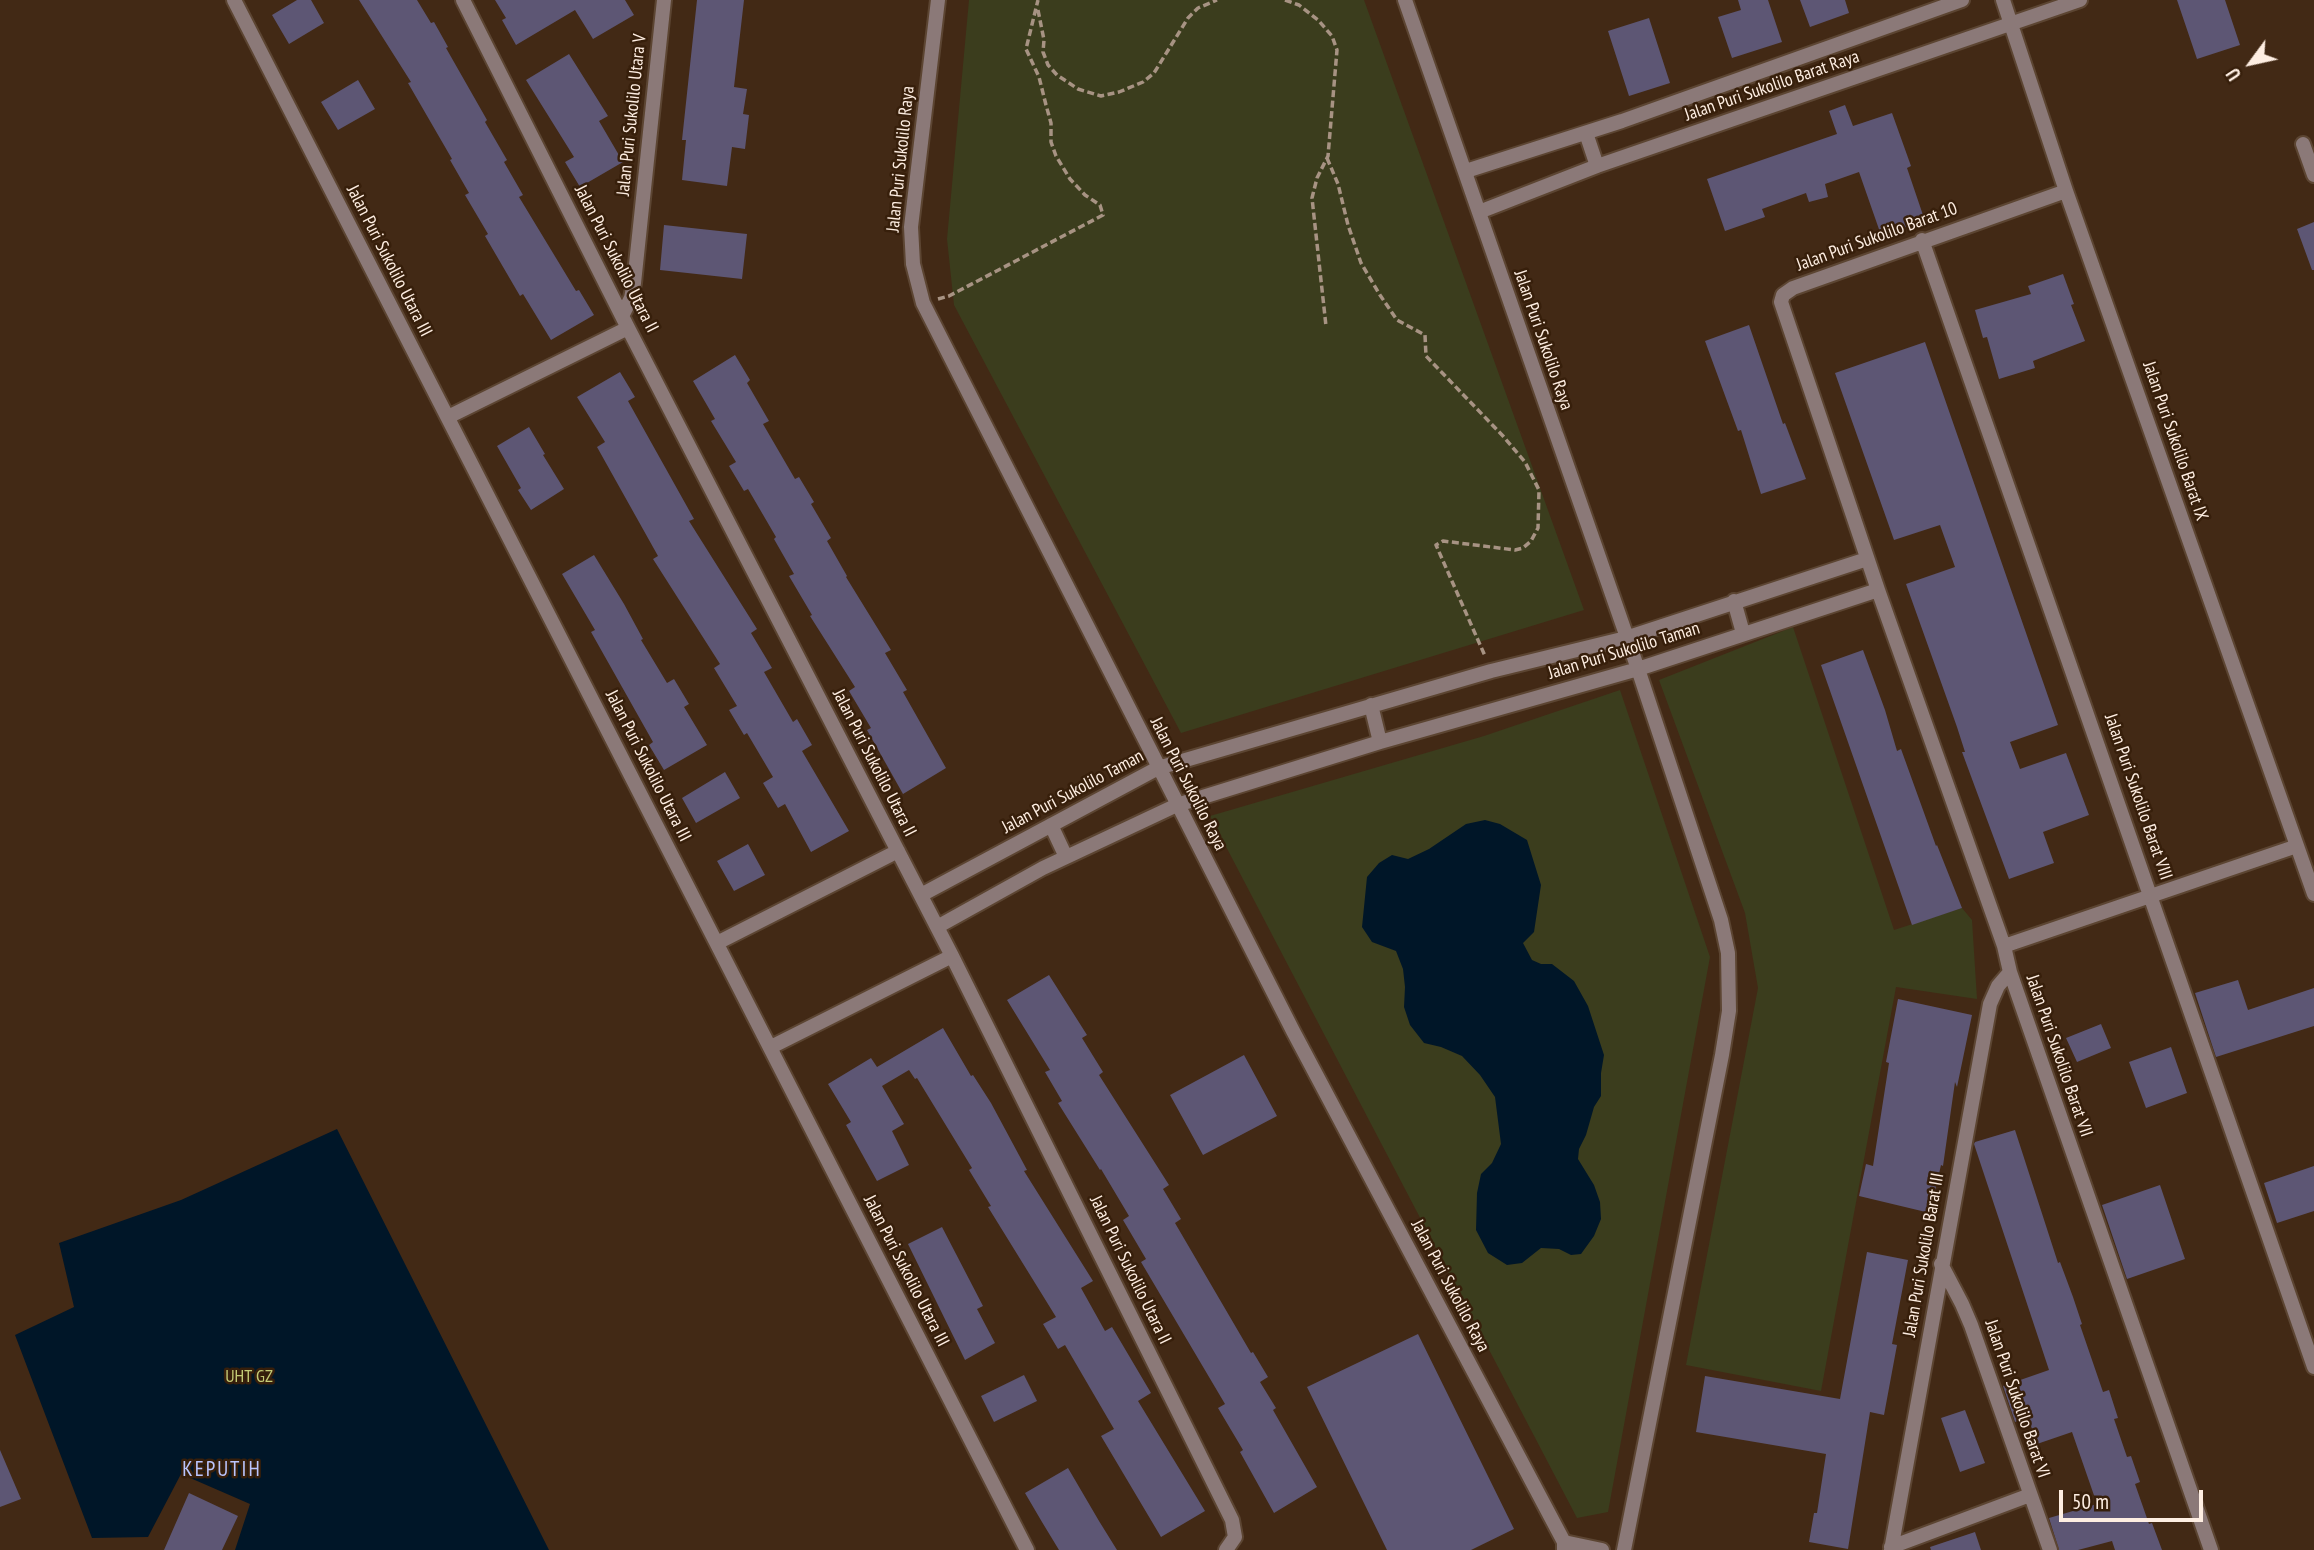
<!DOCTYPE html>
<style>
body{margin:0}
#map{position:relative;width:2314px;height:1550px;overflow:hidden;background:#422915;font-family:"PT Sans Narrow",sans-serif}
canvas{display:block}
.north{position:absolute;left:2216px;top:28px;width:70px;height:70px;-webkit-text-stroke:5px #371f0b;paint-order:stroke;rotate:237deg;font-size:19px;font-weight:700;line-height:28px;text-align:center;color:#feeee2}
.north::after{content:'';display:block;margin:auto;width:24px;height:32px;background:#feeee2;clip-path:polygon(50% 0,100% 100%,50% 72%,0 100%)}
.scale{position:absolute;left:2059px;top:1490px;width:144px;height:32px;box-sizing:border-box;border:4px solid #feeee2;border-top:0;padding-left:9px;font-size:21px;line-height:24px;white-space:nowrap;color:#feeee2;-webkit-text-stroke:5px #371f0b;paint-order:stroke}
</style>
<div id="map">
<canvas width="2314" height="1550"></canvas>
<div class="north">U</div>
<div class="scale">50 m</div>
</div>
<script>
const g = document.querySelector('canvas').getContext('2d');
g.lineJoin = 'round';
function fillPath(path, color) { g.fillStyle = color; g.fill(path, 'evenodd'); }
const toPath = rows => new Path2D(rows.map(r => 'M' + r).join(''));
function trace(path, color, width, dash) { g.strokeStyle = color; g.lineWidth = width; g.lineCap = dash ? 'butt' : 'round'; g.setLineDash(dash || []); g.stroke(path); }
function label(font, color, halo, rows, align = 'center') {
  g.font = font + ' "PT Sans Narrow",sans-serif'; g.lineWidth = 5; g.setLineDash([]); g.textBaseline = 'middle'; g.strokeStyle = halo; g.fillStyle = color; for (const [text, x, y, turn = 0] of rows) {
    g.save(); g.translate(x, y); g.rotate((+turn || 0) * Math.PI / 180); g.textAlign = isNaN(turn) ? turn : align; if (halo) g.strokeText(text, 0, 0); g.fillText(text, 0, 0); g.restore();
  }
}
fillPath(toPath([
 [969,0,1364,0,1584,610,1181,733,954,305,947,239],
 [1793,627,1894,930,1962,908,1972,920,1977,999,1896,987,1821,1391,1686,1365,1758,988,1745,913,1659,680],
 [1620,690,1710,957,1608,1512,1577,1518,1210,816,1484,736]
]), '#3b3d1d');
fillPath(toPath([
 [1485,820,1500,824,1527,840,1541,885,1534,932,1523,943,1532,960,1541,964,1552,964,1574,981,1588,1006,1604,1055,1601,1073,1601,1096,1594,1107,1586,1135,1579,1149,1578,1159,1594,1185,1600,1202,1601,1219,1594,1236,1581,1254,1571,1255,1559,1249,1541,1248,1522,1263,1507,1265,1488,1253,1476,1230,1477,1193,1481,1174,1492,1163,1501,1144,1495,1097,1480,1075,1462,1056,1441,1047,1424,1043,1410,1025,1404,1007,1405,987,1403,969,1396,951,1372,942,1362,927,1367,877,1379,863,1392,855,1408,859,1429,849,1466,824],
 [337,1129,549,1550,235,1550,250,1504,181,1474,148,1537,92,1538,15,1335,74,1307,59,1243,181,1200]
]), '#001628');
fillPath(toPath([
 [297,0,311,0,324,23,289,44,272,15],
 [359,0,417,0,431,23,434,22,448,47,446,48,487,120,485,122,507,160,504,162,523,195,519,197,576,291,579,290,594,315,551,340,523,294,520,296,485,236,488,234,465,195,469,193,450,160,452,159,408,83,411,82],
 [495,0,625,0,634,15,593,39,575,10,516,45,502,20,506,18],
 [697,0,744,0,734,87,747,89,743,114,749,115,745,149,732,147,727,186,682,180,686,140,682,140],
 [1738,0,1768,0,1782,42,1732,58,1718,17,1741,10],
 [1800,0,1845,0,1849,13,1810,27],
 [2177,0,2225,0,2240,45,2197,59],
 [1649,18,1670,83,1629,96,1608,31],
 [569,54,608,116,599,121,623,162,580,187,565,162,574,157,526,80],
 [358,80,375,109,338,130,321,102],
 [1845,105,1853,126,1892,113,1911,166,1907,168,1925,221,1881,235,1859,172,1825,184,1828,197,1809,202,1806,193,1762,209,1765,217,1725,231,1707,179,1837,134,1829,111],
 [2314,222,2314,270,2312,270,2297,229],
 [664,225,747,234,742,279,660,270],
 [2063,274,2074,304,2071,305,2085,341,2033,361,2035,368,1999,379,1987,337,1983,338,1975,310,2031,294,2028,286],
 [1749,325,1783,424,1785,423,1806,479,1761,494,1741,430,1738,431,1705,341],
 [1925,342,2058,725,2010,742,2020,769,2066,753,2089,815,2043,832,2054,863,2009,879,1962,752,1965,752,1957,727,1906,584,1955,567,1940,525,1894,540,1835,373],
 [735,355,750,380,747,383,769,421,763,424,795,479,799,477,814,502,811,504,831,538,827,541,847,576,846,577,891,650,885,653,907,690,903,692,946,768,903,794,867,730,871,728,849,691,855,687,810,616,812,615,789,576,794,574,774,539,776,537,748,489,744,491,729,466,736,462,711,421,715,419,693,381],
 [620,372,635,397,628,401,694,519,689,521,757,629,751,633,772,668,764,672,793,722,797,719,812,745,802,751,849,831,811,852,785,804,778,808,763,783,773,777,747,733,744,735,729,710,737,706,714,668,720,664,653,559,658,556,597,447,605,442,577,397],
 [529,427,545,454,543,455,564,489,531,510,518,490,521,488,497,446],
 [594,555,624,604,643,639,641,640,667,683,674,679,689,704,684,707,707,745,664,770,649,745,653,742,591,632,595,630,562,574],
 [1863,650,1885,710,1897,751,1901,749,1936,846,1937,845,1962,908,1912,925,1821,665],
 [725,772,740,798,696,823,682,798],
 [748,844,765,875,734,891,717,861],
 [1049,975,1087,1035,1082,1038,1103,1072,1099,1075,1169,1185,1163,1189,1181,1219,1175,1223,1251,1353,1253,1352,1268,1377,1260,1382,1276,1408,1273,1410,1317,1487,1274,1513,1240,1452,1243,1450,1218,1408,1225,1404,1141,1262,1146,1259,1123,1220,1129,1216,1101,1169,1100,1170,1058,1103,1062,1101,1045,1072,1050,1070,1007,1000],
 [2238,980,2248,1010,2314,988,2314,1026,2216,1057,2195,993],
 [1898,999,1972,1015,1957,1087,1955,1082,1943,1166,1941,1165,1930,1213,1859,1196,1866,1164,1873,1166,1889,1063,1886,1062],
 [2101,1024,2111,1048,2077,1062,2066,1038],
 [943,1028,971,1076,973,1075,991,1103,1027,1170,1024,1171,1093,1281,1081,1288,1105,1331,1112,1327,1151,1393,1138,1401,1205,1511,1161,1537,1101,1436,1114,1429,1065,1345,1058,1349,1043,1324,1056,1317,988,1207,991,1206,969,1170,972,1168,917,1078,915,1079,909,1070,882,1086,904,1124,892,1131,909,1165,877,1181,846,1125,851,1122,828,1084,871,1058,877,1067],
 [2171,1047,2187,1093,2146,1108,2129,1062],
 [1244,1055,1277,1116,1203,1155,1170,1095],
 [2015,1130,2058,1263,2060,1262,2073,1297,2082,1324,2080,1325,2103,1392,2109,1390,2118,1418,2114,1419,2127,1457,2131,1456,2140,1482,2135,1484,2149,1524,2152,1523,2162,1550,2115,1550,2112,1541,2078,1550,2059,1550,2049,1518,2097,1504,2072,1432,2037,1444,2028,1417,2015,1422,2003,1386,2049,1370,1974,1144,1975,1142],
 [2314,1166,2314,1211,2277,1223,2264,1183],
 [2160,1185,2185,1259,2127,1279,2102,1205],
 [942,1227,983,1306,977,1309,995,1343,965,1360,908,1244],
 [1867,1252,1908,1260,1892,1344,1897,1345,1884,1415,1870,1412,1848,1549,1809,1542,1814,1513,1817,1513,1826,1454,1696,1432,1705,1376,1840,1399],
 [1418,1334,1514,1529,1471,1550,1387,1550,1307,1387],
 [1024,1375,1037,1401,994,1422,981,1396],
 [1965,1410,1985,1463,1960,1472,1941,1418],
 [0,1450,21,1499,0,1507],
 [1068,1468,1099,1521,1117,1550,1059,1550,1042,1522,1025,1493],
 [189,1493,238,1516,222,1550,164,1550],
 [1975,1532,1981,1550,1931,1550,1930,1547]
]), '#5d5674');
const street = toPath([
 [234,0,1027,1550],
 [463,0,628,328,952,956,1232,1520,1235,1537,1226,1550],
 [938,0,911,227,913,264,923,303,1293,1031,1564,1542,1564,1550],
 [1405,0,1638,669,1721,920,1728,953,1729,1011,1722,1055,1624,1550],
 [2003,0,2066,191,2314,894],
 [1586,133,1597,166],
 [2303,144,2314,175],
 [1466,171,1622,121,1962,0],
 [2066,191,1793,288,1783,295,1781,302,1878,590,2004,946,2010,972,2211,1550],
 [1479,212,1597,166,2080,0],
 [1922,240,2314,1367],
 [623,314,631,298,634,283,664,0],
 [448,417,628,328],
 [1734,601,1743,633],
 [1371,705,1380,742],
 [1051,825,1066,857],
 [921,895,1158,768,1491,671,1626,638,1867,559],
 [937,927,1043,868,1177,805,1380,742,1638,669,1878,590],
 [717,943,898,851],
 [2004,946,2297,846],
 [771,1047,952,956],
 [1941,1264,1962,1304,1971,1325,2050,1550],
 [1564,1542,1602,1550],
 [1891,1547,2030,1495],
 [1891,1550,1990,1004,1998,986,2010,972]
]);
trace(street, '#5c4532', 18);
trace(toPath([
 [1285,0,1299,5,1318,20,1332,36,1337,50,1328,156,1317,178,1312,198,1326,326],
 [1038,10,1044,40,1043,52,1048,65,1057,75,1078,89,1101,96,1119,92,1143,82,1154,73,1188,18,1198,8,1217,0],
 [1327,158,1338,184,1348,225,1361,263,1380,295,1397,320,1425,335,1426,356,1503,436,1525,462,1539,490,1538,528,1531,541,1523,548,1515,550,1443,541,1436,545,1485,656],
 [938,299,949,296,1103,215,1100,205,1085,195,1070,179,1056,156,1051,142,1051,123,1046,105,1039,77,1026,49,1038,0]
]), '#a79383', 3.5, [7, 3.5]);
trace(street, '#8b7978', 14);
label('18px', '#feeee2', '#371f0b', [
 ["Jalan Puri Sukolilo Barat Raya",1772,86,-19],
 ["Jalan Puri Sukolilo Utara V",632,115,-84],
 ["Jalan Puri Sukolilo Raya",901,159,-84],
 ["Jalan Puri Sukolilo Barat 10",1877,237,-20],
 ["Jalan Puri Sukolilo Utara II",616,259,63],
 ["Jalan Puri Sukolilo Utara III",389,261,63],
 ["Jalan Puri Sukolilo Raya",1543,340,71],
 ["Jalan Puri Sukolilo Barat IX",2175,441,71],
 ["Jalan Puri Sukolilo Taman",1624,651,-17],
 ["Jalan Puri Sukolilo Utara II",874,763,63],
 ["Jalan Puri Sukolilo Utara III",648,766,63],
 ["Jalan Puri Sukolilo Raya",1188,784,63],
 ["Jalan Puri Sukolilo Taman",1073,792,-28],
 ["Jalan Puri Sukolilo Barat VIII",2138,797,71],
 ["Jalan Puri Sukolilo Barat VII",2059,1056,71],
 ["Jalan Puri Sukolilo Barat III",1924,1255,-80],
 ["Jalan Puri Sukolilo Utara II",1130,1270,64],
 ["Jalan Puri Sukolilo Utara III",906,1271,63],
 ["Jalan Puri Sukolilo Raya",1450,1286,62],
 ["Jalan Puri Sukolilo Barat VI",2017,1399,71]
]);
label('18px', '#c4cb76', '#371f0b', [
 ["UHT GZ",249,1377]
]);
g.letterSpacing = '2px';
label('21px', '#bac5fe', '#371f0b', [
 ["KEPUTIH",222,1470]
]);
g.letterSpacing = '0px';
</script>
